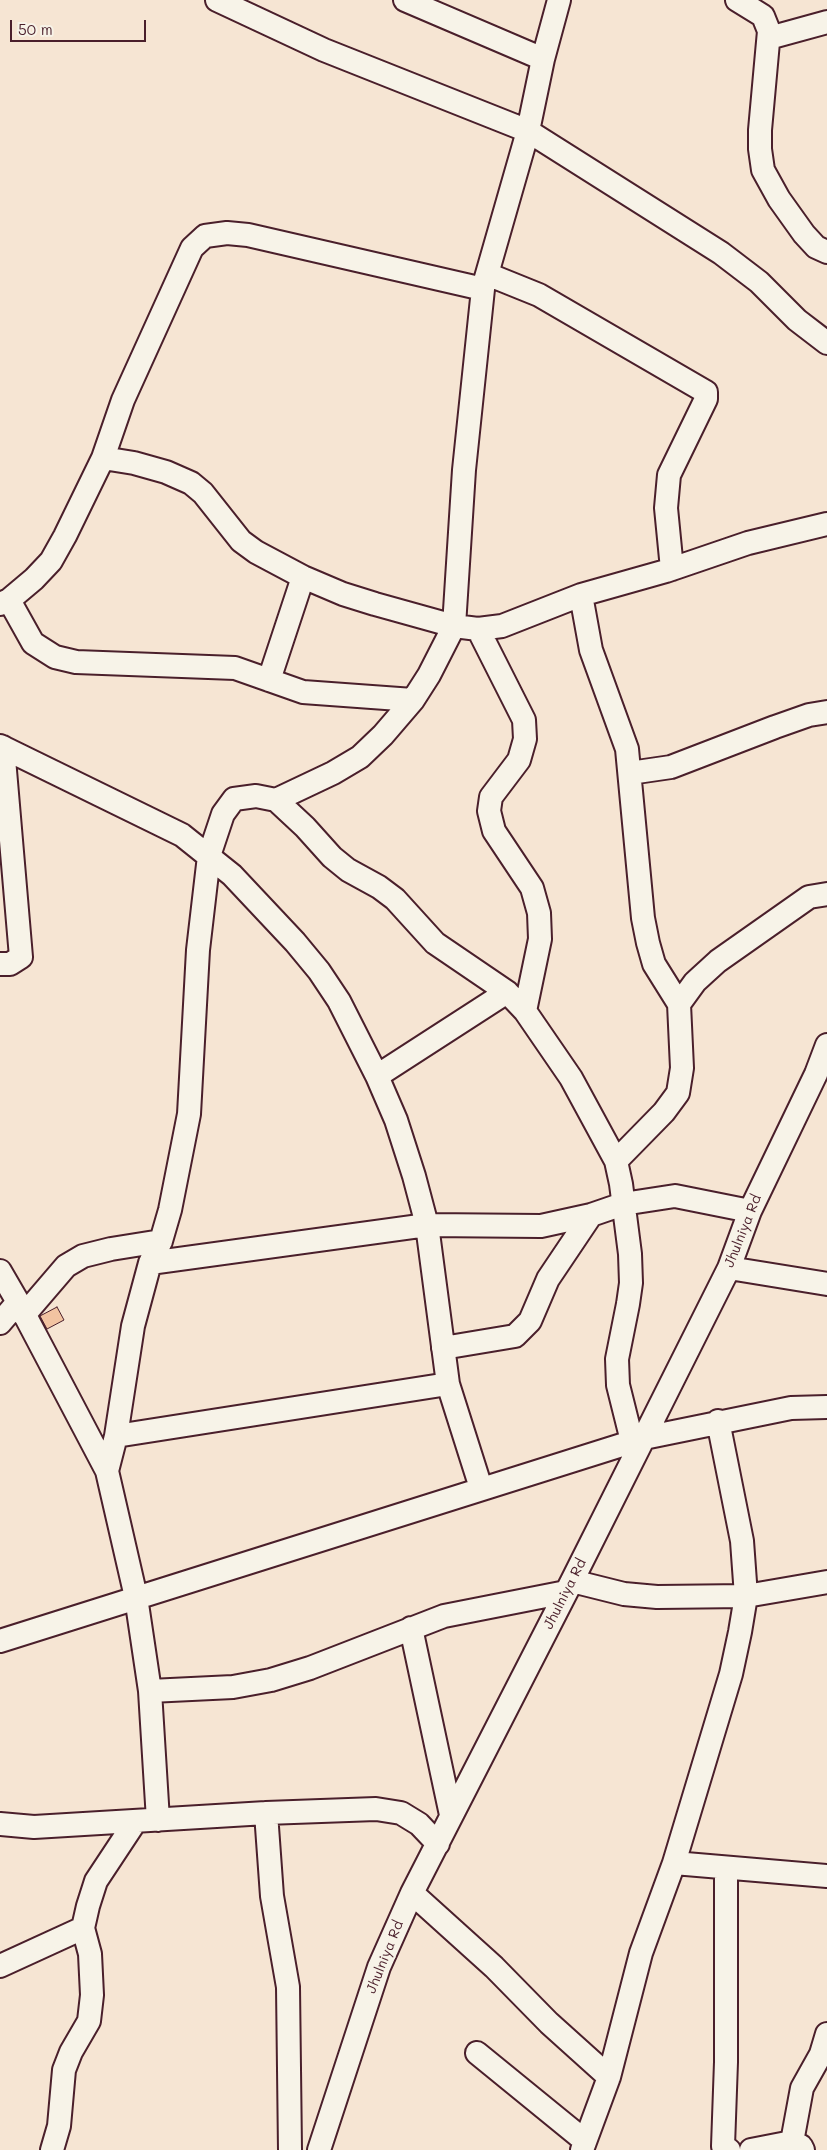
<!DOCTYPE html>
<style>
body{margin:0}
#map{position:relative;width:827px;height:2150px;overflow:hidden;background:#f6e5d3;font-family:Mali,sans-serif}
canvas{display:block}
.scale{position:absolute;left:10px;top:20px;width:136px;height:22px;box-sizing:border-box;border:2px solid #4a1f2b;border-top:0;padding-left:6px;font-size:15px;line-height:18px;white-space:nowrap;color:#4a1f2b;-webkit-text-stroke:4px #f7f3e8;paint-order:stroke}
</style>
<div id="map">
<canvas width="827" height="2150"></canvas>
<div class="scale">50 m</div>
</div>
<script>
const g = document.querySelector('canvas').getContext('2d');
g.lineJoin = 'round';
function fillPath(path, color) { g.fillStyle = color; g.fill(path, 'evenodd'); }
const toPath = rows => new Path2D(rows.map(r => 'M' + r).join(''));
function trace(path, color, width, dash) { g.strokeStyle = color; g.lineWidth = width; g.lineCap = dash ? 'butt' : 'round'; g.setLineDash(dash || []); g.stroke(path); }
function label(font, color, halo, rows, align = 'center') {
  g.font = font + ' Mali,sans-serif'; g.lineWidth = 4; g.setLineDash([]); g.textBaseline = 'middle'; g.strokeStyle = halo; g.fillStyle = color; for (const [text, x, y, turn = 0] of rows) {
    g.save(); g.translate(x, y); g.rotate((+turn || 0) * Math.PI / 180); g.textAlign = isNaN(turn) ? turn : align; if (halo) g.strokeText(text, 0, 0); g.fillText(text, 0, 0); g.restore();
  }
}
const building = toPath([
 [57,1307,64,1320,47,1329,40,1316,57,1307]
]);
fillPath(building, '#f2c3a1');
trace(building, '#4a1f2b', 1);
const minor = toPath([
 [217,0,324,50,528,131,721,253,759,282,797,320,827,343],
 [405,0,543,59],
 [737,0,763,16,769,31,760,130,760,149,763,170,779,199,804,234,816,247,827,252],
 [769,38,827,22],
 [487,274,539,295,706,392,706,399,669,475,666,508,672,569],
 [483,288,528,131,543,59,559,0],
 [103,458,123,400,192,248,205,236,227,233,248,235,483,289,464,470,454,626,429,675,413,700,383,735,360,757,333,773,276,800],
 [581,595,591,650,627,749,643,918,648,943,654,964,679,1004],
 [9,600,33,643,55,657,76,662,235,668,303,692,413,700],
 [0,604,9,600,34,579,51,561,65,536,103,458,134,463,166,472,191,483,203,493,241,541,256,552,303,577,343,594,375,604,454,626,478,629,502,626,581,595,666,571,748,543,827,524],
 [478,629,524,720,525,739,519,760,491,797,489,811,494,831,532,888,539,913,540,939,525,1011],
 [269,680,303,577],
 [0,746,182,835,232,875,295,942,319,971,339,1001,377,1076,396,1120,414,1176,427,1225,448,1384,481,1488],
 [630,773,671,767,775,727,809,715,827,712],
 [0,964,10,964,21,957,3,747],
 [377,1076,507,992],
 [616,1161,664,1112,678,1093,682,1068,679,1004,695,982,718,961,809,897,827,894],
 [150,1263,427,1225,541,1226,591,1215,623,1204,675,1196,750,1211],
 [729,1268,827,1284],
 [0,1271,18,1302,107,1471,136,1597,150,1691,158,1820],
 [24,1315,66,1266,83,1256,111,1249,161,1241],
 [0,1323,18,1302],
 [443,1348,515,1336,530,1321,548,1279,591,1215],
 [116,1436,448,1384],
 [107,1471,116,1436,133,1326,150,1263,161,1241,170,1210,189,1114,198,950,209,856,223,814,234,799,256,796,276,800,305,827,332,857,348,870,379,887,395,899,435,943,507,992,525,1011,571,1078,616,1161,621,1184,630,1254,631,1283,628,1304,617,1359,618,1385,632,1441],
 [572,1581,624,1594,657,1597,746,1596,827,1582],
 [411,1628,451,1815],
 [0,1641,644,1438,791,1408,827,1407],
 [150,1691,233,1687,271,1680,310,1668,444,1616,566,1592],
 [266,1813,272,1896,288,1987,290,2150],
 [0,1824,34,1827,266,1813,376,1809,401,1813,419,1824,438,1844],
 [674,1863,827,1876],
 [726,1869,726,2062,723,2146,729,2150],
 [412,1893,494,1967,549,2023,609,2077],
 [0,1966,83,1928],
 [477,2053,585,2141],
 [792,2142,802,2088,821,2054,827,2034],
 [52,2150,59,2126,64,2070,71,2052,89,2021,92,1995,90,1954,83,1928,88,1906,96,1881,135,1822],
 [319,2150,379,1967,412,1893,572,1581,729,1268,750,1211,816,1074,827,1045],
 [582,2150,609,2077,641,1953,674,1863,731,1674,740,1632,746,1596,742,1541,718,1421],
 [751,2150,792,2142,801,2146,803,2150]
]);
trace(minor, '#4a1f2b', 26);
trace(minor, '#f7f3e8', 22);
label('14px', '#4a1f2b', '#f7f3e8', [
 ["Jhulniya Rd",743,1231,-68],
 ["Jhulniya Rd",565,1594,-63],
 ["Jhulniya Rd",385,1957,-68]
]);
</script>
